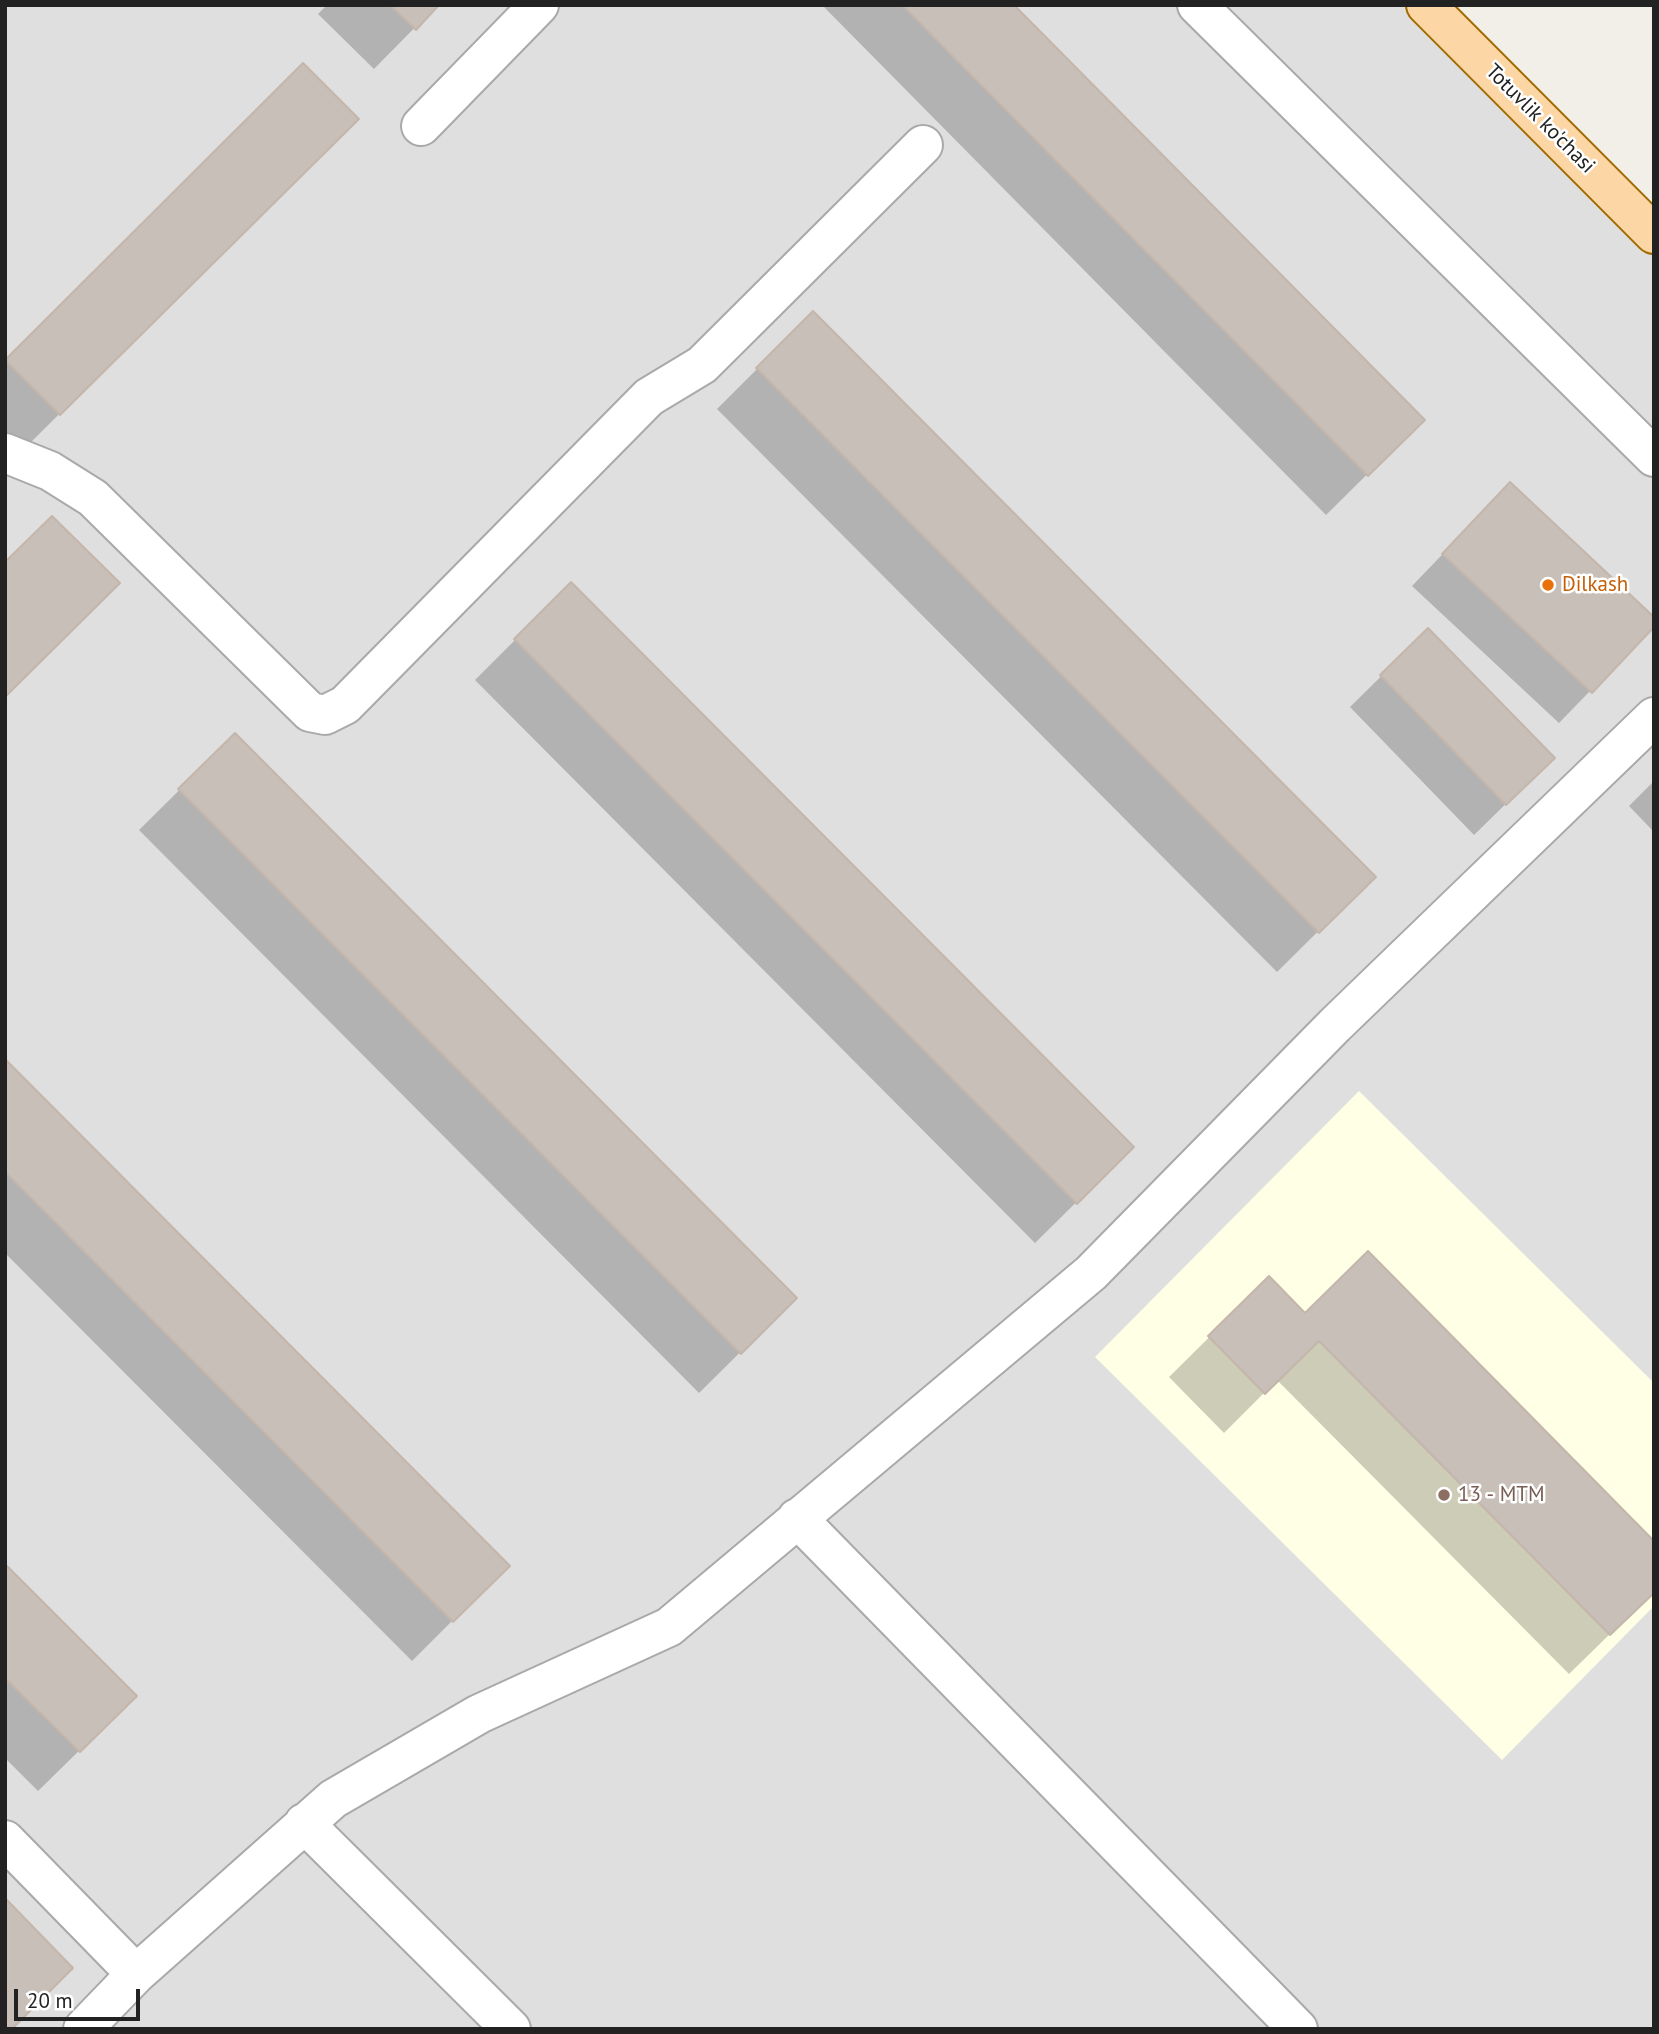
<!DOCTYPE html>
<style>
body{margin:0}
#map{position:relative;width:1659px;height:2034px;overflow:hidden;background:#f2efe9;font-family:"PT Sans",sans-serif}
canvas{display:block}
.frame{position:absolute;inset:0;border:7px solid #222;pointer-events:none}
.scale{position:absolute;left:14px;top:1989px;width:126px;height:32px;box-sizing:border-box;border:4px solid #222;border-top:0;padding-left:9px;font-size:21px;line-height:24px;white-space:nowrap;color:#222;-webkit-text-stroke:5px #fff;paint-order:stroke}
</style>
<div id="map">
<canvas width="1659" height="2034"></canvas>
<div class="frame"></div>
<div class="scale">20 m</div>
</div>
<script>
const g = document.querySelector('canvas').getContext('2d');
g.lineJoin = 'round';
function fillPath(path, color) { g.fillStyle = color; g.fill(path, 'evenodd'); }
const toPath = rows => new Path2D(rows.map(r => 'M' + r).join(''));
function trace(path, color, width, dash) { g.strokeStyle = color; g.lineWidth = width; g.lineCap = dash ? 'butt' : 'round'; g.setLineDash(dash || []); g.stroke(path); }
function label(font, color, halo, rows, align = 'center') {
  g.font = font + ' "PT Sans",sans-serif'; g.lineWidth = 5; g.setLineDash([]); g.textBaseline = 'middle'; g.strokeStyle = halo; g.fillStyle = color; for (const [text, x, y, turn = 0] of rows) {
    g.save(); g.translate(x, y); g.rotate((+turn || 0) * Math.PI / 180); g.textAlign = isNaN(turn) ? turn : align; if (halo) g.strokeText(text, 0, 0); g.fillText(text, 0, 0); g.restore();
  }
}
fillPath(toPath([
 [5,5,1426,5,1654,234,1654,2029,5,2029]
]), '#e0dfdf');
fillPath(toPath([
 [1359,1091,1654,1383,1654,1606,1502,1760,1095,1357]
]), '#ffffe5');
fillPath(toPath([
 [327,5,437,5,374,69,318,14],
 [822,5,1012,5,1422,420,1326,515],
 [303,65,356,119,19,454,5,441,5,362],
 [813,313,1373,877,1277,972,717,409],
 [1510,484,1654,625,1559,723,1412,586],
 [571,584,1132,1147,1035,1243,475,680],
 [1428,630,1521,789,1474,835,1350,707],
 [235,735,795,1298,699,1393,139,830],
 [1654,781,1654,832,1629,806],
 [5,1061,507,1566,412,1661,5,1253],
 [1269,1278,1305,1315,1654,1591,1569,1674,1277,1380,1224,1433,1169,1377],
 [5,1567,135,1696,38,1791,5,1758],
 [5,1902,71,1968,5,2029]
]), '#0003');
const building = toPath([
 [390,5,439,5,416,30,390,5],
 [902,5,1014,5,1425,420,1368,476,902,5],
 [303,63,359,119,60,415,5,360,303,63],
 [813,311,1376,877,1319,933,756,368,813,311],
 [1510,482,1654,617,1654,627,1592,693,1442,554,1510,482],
 [52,516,120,583,5,697,5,562,52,516],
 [571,582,1134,1147,1077,1204,514,639,571,582],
 [1428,628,1555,758,1506,805,1380,675,1428,628],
 [235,733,797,1298,741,1354,178,789,235,733],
 [5,1059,510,1566,453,1622,5,1172,5,1059],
 [1368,1251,1654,1541,1654,1593,1610,1635,1319,1341,1265,1394,1208,1336,1269,1276,1305,1313,1368,1251],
 [5,1564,137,1696,80,1752,5,1678,5,1564],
 [6,1899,73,1968,12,2029,5,2029,6,1899]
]);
fillPath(building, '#c7bfb8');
trace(building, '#c4b6ab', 2);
const minor = toPath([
 [1197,5,1654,457],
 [421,126,539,5],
 [5,453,50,471,93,498,310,712,325,715,345,705,649,397,702,365,923,145],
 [797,1518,1298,2029],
 [304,1823,511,2029],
 [5,1840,136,1974],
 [83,2029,136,1974,333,1799,479,1714,669,1627,1091,1273,1335,1025,1654,717]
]);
const major = toPath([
 [1426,5,1654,234]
]);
trace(minor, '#a9a9a9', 42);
trace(major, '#a06b00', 42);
trace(minor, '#fff', 38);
trace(major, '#fcd6a4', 38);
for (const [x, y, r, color] of [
 [1548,585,7,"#e8710a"],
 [1444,1495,7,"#8d6e63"]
]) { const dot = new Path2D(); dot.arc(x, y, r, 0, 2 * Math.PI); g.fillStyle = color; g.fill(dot); trace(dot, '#fff', 2.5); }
label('21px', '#222', '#fff', [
 ["Totuvlik ko'chasi",1540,119,45]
]);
label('21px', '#c56008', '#fff', [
 ["Dilkash",1562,585]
], 'left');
label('21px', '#785e54', '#fff', [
 ["13 - MTM",1458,1495]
], 'left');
</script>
